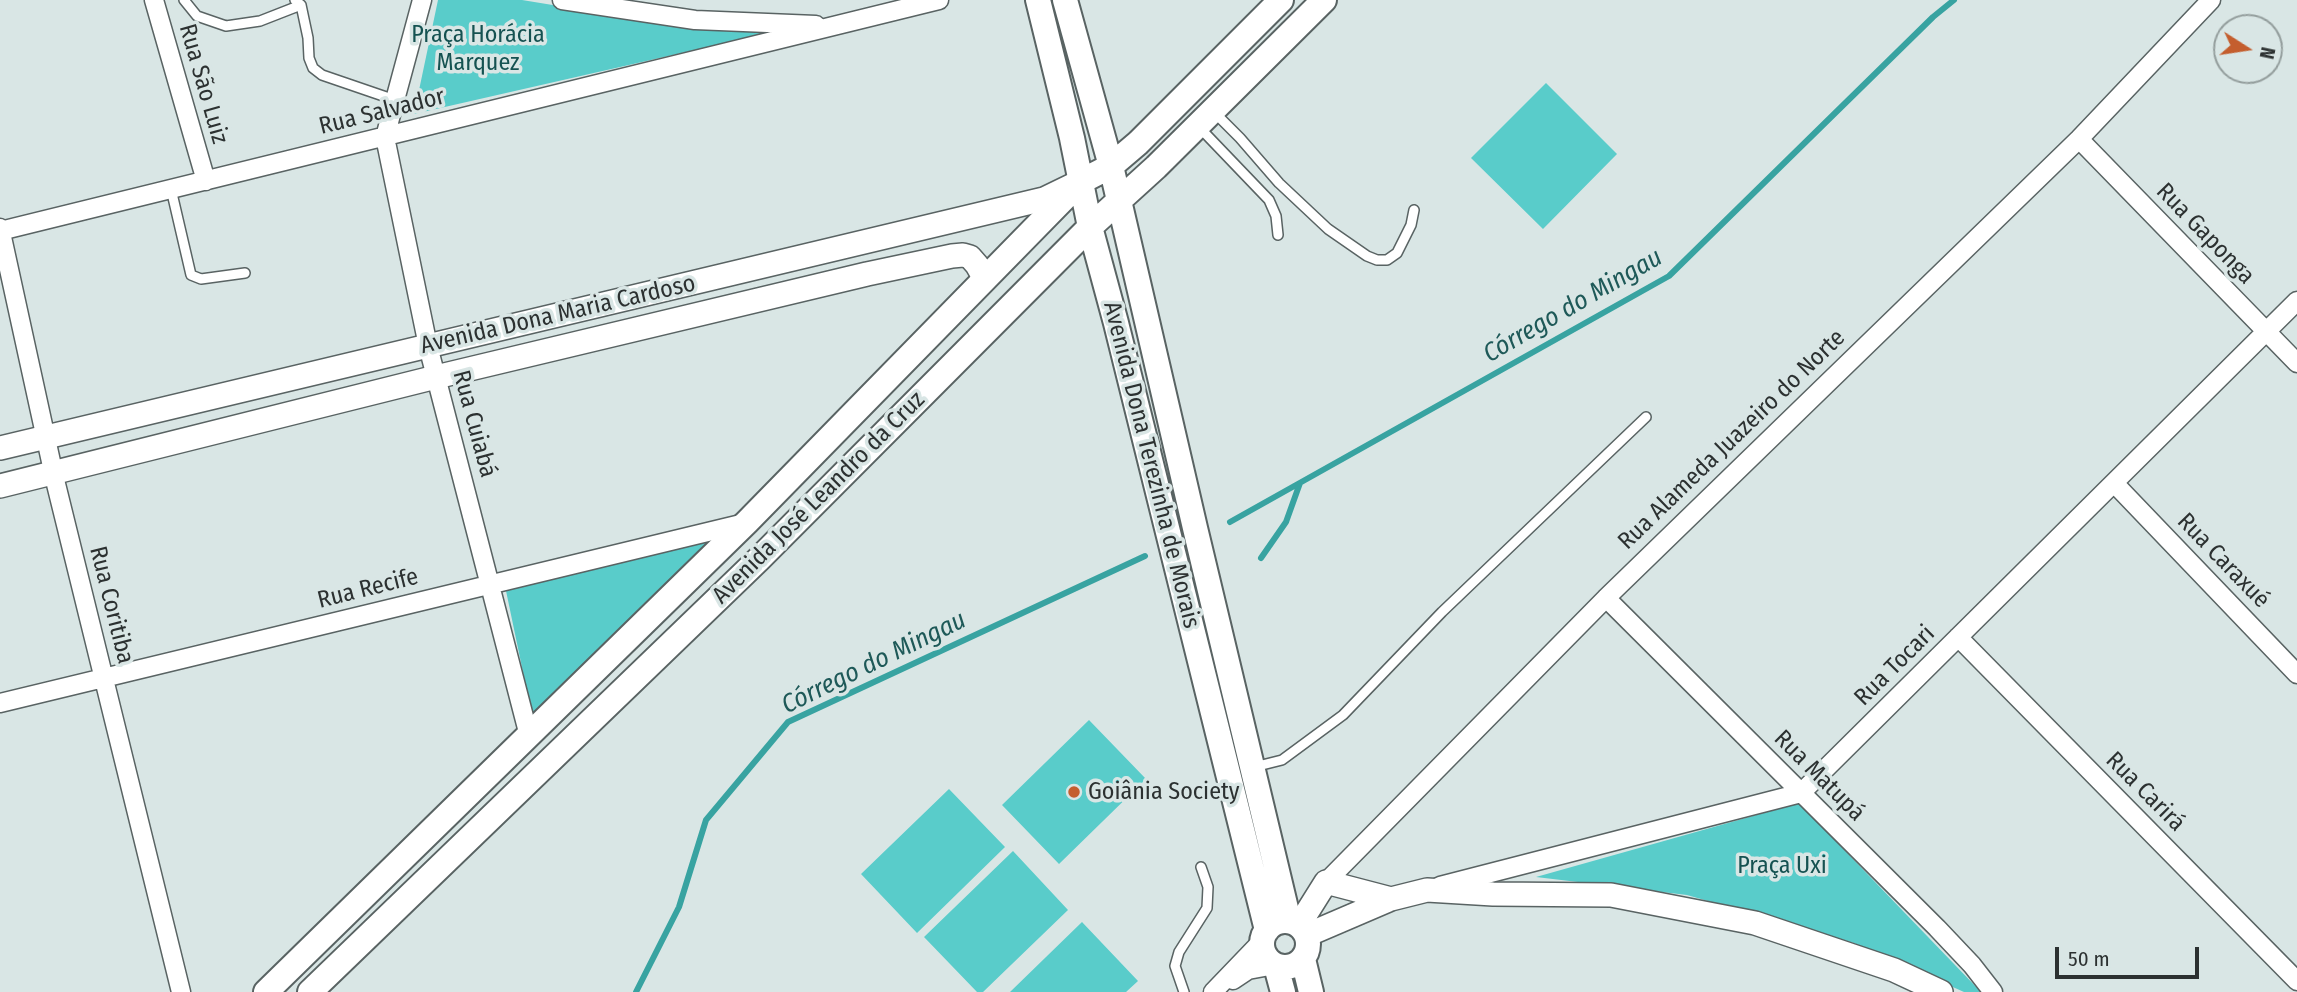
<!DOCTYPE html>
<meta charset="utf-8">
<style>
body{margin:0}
#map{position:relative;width:2297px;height:992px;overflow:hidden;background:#d9e6e5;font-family:"Fira Sans Condensed",sans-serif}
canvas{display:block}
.north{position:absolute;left:2213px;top:14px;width:70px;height:70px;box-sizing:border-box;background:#d9e6e5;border:2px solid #949e9d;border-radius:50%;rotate:102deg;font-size:19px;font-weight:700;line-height:28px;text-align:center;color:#2c3131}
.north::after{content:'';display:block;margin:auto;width:24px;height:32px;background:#c45e2e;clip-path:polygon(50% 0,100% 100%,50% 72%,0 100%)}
.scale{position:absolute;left:2055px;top:947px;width:144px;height:32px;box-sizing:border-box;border:4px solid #2c3131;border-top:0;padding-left:9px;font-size:21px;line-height:24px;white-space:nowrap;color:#2c3131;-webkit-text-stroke:5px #d9e6e5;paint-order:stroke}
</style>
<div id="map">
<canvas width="2297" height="992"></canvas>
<div class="north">N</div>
<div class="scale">50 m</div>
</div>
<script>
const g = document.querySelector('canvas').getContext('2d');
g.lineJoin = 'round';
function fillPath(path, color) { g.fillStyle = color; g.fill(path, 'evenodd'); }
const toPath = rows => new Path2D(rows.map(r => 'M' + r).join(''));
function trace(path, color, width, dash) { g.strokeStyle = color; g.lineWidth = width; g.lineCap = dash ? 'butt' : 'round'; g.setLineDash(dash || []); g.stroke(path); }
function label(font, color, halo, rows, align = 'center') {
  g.font = font + ' "Fira Sans Condensed",sans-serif'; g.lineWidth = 7; g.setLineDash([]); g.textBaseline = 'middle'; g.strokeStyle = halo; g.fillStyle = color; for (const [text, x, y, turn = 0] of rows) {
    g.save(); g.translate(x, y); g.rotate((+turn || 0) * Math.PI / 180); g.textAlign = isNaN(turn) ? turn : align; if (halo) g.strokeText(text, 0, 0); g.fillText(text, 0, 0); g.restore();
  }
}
fillPath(toPath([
 [438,0,522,0,675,25,791,28,414,114],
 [1546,83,1617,154,1543,229,1471,158],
 [711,540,533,720,505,586],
 [1089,720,1146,779,1059,864,1002,805],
 [949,789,1005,847,917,933,861,874],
 [1799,803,1981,992,1964,992,1854,943,1687,895,1536,877],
 [1013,851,1068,910,983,992,977,992,924,937],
 [1082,922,1138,981,1126,992,1010,992]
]), '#59ccca');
trace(toPath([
 [1230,522,1669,276,1933,17,1954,0],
 [1261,558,1286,522,1300,483],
 [636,992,679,907,706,820,788,722,1145,556]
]), '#38a3a1', 6);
const service = toPath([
 [184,0,197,16,226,26,260,21,301,5],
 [295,0,301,5,308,38,309,58,313,68,322,75,395,100],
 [1214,112,1240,138,1279,183,1328,229,1367,256,1377,260,1387,260,1397,253,1411,225,1414,210],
 [1199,127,1269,200,1276,216,1278,235],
 [171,189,191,275,201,279,245,273],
 [1254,767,1282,760,1343,715,1442,612,1646,417],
 [1184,992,1175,966,1179,952,1207,908,1208,887,1201,867]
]);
const minor = toPath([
 [154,0,206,181],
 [422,0,385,137,428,346,529,736],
 [562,0,695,20,816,25],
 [2079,139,2297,363],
 [0,228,55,480,181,992],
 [0,231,939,0],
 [2114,483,2297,674],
 [1606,598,1937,928,1972,965,1993,992],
 [1958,637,2297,981],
 [0,703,745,523],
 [1326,882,1606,598,2079,139,2211,0],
 [1440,886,1801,793,2297,301],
 [1233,980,1248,970,1275,965],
 [1213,992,1262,941]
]);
const tertiary = toPath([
 [0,448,1044,199,1077,183],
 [0,486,436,377,867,274,952,256,963,255,970,257,977,265,985,279],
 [1299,925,1326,882,1391,899],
 [1307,935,1391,899,1427,890,1493,894,1611,895,1755,923,1894,970,1941,992]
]);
const secondary = toPath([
 [1038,0,1072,138,1090,227,1116,323,1267,930],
 [1065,0,1111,166,1195,528,1289,921],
 '1262 944a23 23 0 1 1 46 0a23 23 0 1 1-46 0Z',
 [1303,959,1311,992],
 [1276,966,1283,992],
 [266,992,747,522,1080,182,1111,166,1138,143,1281,0],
 [310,992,759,559,1090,227,1156,167,1324,0]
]);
trace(service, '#596363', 12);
trace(minor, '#596363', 21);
trace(tertiary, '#596363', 26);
trace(secondary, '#596363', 28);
trace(service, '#fff', 9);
trace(minor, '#fff', 18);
trace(tertiary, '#fff', 23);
trace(secondary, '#fff', 24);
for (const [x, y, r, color] of [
 [1074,792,7,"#c45e2e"]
]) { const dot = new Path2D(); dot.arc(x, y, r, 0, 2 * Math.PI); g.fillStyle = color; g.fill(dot); trace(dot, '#d9e6e5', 2.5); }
label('24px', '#155251', '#d9e6e5', [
 ["Praça Horácia",478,35],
 ["Marquez",478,63],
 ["Praça Uxi",1782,866]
]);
label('24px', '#2c3131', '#d9e6e5', [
 ["Rua São Luiz",203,84,74],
 ["Rua Salvador",382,112,-14],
 ["Rua Gaponga",2205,234,46],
 ["Avenida Dona Maria Cardoso",558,315,-13],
 ["Rua Cuiabá",474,424,75],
 ["Rua Alameda Juazeiro do Norte",1732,440,-44],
 ["Avenida Dona Terezinha de Morais",1151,465,76],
 ["Avenida José Leandro da Cruz",819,498,-45],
 ["Rua Caraxué",2223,561,46],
 ["Rua Recife",368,589,-14],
 ["Rua Coritiba",111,605,76],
 ["Rua Tocari",1895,666,-45],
 ["Rua Matupá",1819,776,45],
 ["Rua Carirá",2145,792,45]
]);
label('24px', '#2c3131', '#d9e6e5', [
 ["Goiânia Society",1088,792]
], 'left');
label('italic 26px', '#1e5958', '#d9e6e5', [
 ["Córrego do Mingau",1573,306,-30],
 ["Córrego do Mingau",874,663,-26]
]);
</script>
